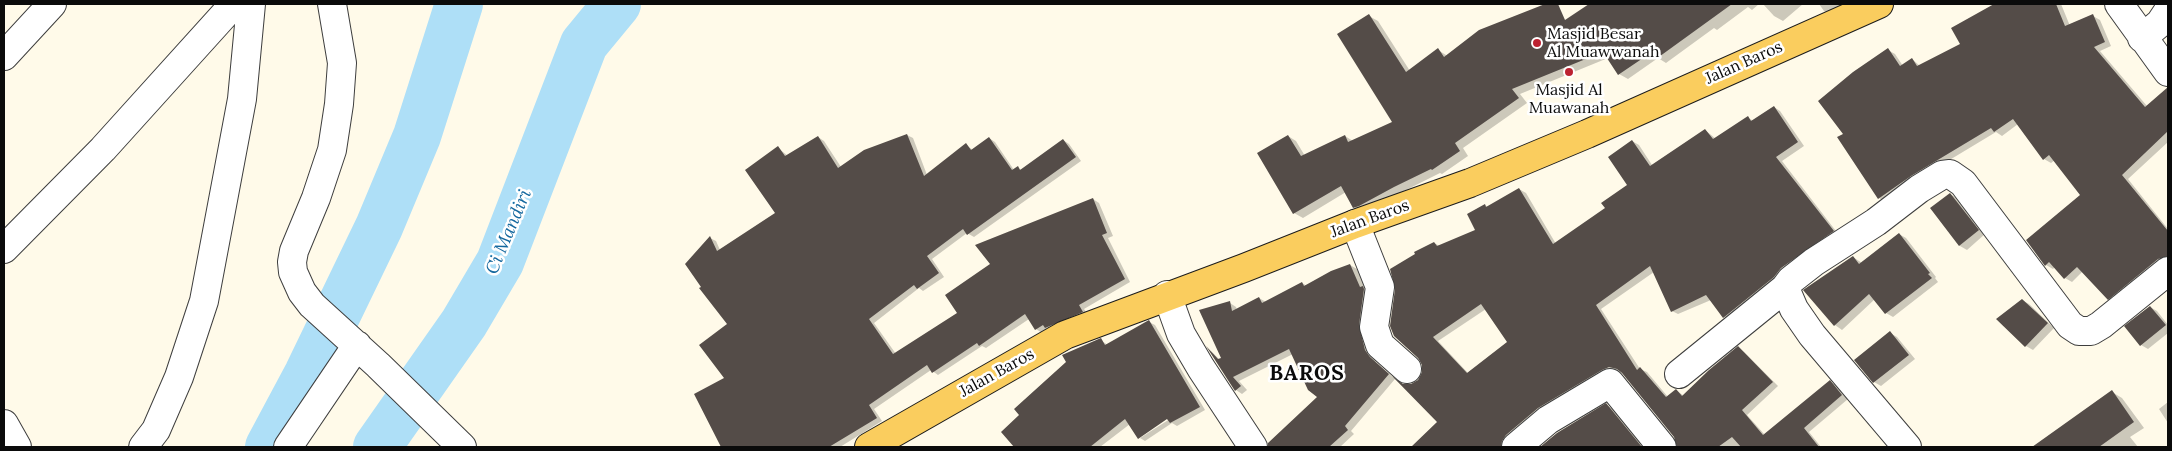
<!DOCTYPE html>
<style>
body{margin:0}
#map{position:relative;width:2172px;height:451px;overflow:hidden;background:#fffae9;font-family:Lora,serif}
canvas{display:block}
.frame{position:absolute;inset:0;border:5px solid #0b0b0b;pointer-events:none}
</style>
<div id="map">
<canvas width="2172" height="451"></canvas>
<div class="frame"></div>
</div>
<script>
const g = document.querySelector('canvas').getContext('2d');
g.lineJoin = 'round';
function fillPath(path, color) { g.fillStyle = color; g.fill(path, 'evenodd'); }
const toPath = rows => new Path2D(rows.map(r => 'M' + r).join(''));
function trace(path, color, width, dash) { g.strokeStyle = color; g.lineWidth = width; g.lineCap = dash ? 'butt' : 'round'; g.setLineDash(dash || []); g.stroke(path); }
function label(font, color, halo, rows, align = 'center') {
  g.font = font + ' Lora,serif'; g.lineWidth = 5; g.setLineDash([]); g.textBaseline = 'middle'; g.strokeStyle = halo; g.fillStyle = color; for (const [text, x, y, turn = 0] of rows) {
    g.save(); g.translate(x, y); g.rotate((+turn || 0) * Math.PI / 180); g.textAlign = isNaN(turn) ? turn : align; if (halo) g.strokeText(text, 0, 0); g.fillText(text, 0, 0); g.restore();
  }
}
fillPath(toPath([
 [1591,4,1759,4,1752,10,1748,7,1717,30,1714,28,1666,63,1658,58,1628,79,1619,74,1608,58,1520,94,1527,103,1463,148,1468,156,1442,174,1440,173,1362,212,1354,207,1346,192,1303,218,1294,213,1288,136,1296,141,1305,156,1345,136,1353,141,1394,122,1369,16,1378,21,1410,71,1438,50,1446,55,1476,83],
 [1763,4,1803,4,1783,21,1774,16],
 [1819,4,1850,4,1832,15,1824,11],
 [1996,4,2000,4,2007,9,2021,4,2061,4,2070,26,2093,16,2100,20,2111,46,2100,51,2147,106,2168,100,2168,142,2128,179,2168,229,2168,261,2116,303,2108,299,2083,271,2072,282,2065,278,2055,267,2053,269,2046,265,2082,196,2055,160,2051,163,2044,159,2018,124,2002,136,1996,132,1918,179,1886,202,1879,198,1888,50,1895,54,1903,66,1912,59,1920,66,1962,44,1953,29],
 [1774,107,1780,111,1804,146,1782,161,1839,235,1730,321,1724,317,1711,300,1678,314,1672,311,1654,272,1601,309,1640,369,1647,372,1668,397,1676,390,1684,396,1738,348,1744,352,1778,386,1747,415,1765,435,1830,382,1836,385,1848,399,1809,432,1821,447,1678,447,1675,436,1622,372,1617,370,1609,373,1507,447,1415,447,1438,422,1423,376,1434,243,1440,246,1477,230,1485,205,1488,207,1519,189,1526,193,1556,244,1606,209,1629,185,1632,141,1639,145,1652,165,1705,130,1716,139,1748,118,1754,121],
 [1486,309,1508,342,1468,373,1438,341],
 [907,135,913,138,927,175,966,145,973,150,989,138,995,142,1014,170,1018,168,1022,170,1063,140,1069,144,1081,161,974,237,967,233,932,259,944,277,923,291,919,288,874,323,896,354,958,313,1093,199,1099,203,1113,236,1108,238,1130,282,1084,309,1088,315,1052,331,1048,329,1042,333,1036,329,1029,319,986,348,982,346,938,375,931,370,874,409,882,421,840,447,723,447,696,395,726,379,729,325,710,238,716,241,720,250,777,213,778,148,788,156,818,137,824,141,841,167],
 [1950,194,1957,198,1985,234,1967,250,1960,246,1932,208],
 [1899,234,1906,238,1936,277,1935,278,1938,282,1893,317,1886,313,1875,299,1842,330,1835,325,1805,291,1853,257,1862,263],
 [1350,265,1357,269,1366,289,1369,291,1372,355,1376,362,1395,379,1351,431,1354,434,1340,447,1278,447,1272,440,1319,397,1293,354,1239,381,1247,390,1242,394,1236,390,1210,350,1220,360,1222,358,1230,303,1236,307,1237,310,1259,298,1266,302,1302,283,1307,286],
 [2022,300,2029,304,2054,328,2033,350,2026,346],
 [2150,307,2157,311,2168,325,2168,333,2148,349,2141,345],
 [1149,322,1155,325,1205,410,1177,426,1172,423,1145,441,1140,438,1173,417,1172,415,1140,436,1140,438,1130,424,1100,447,1016,447,1002,432,1021,415,1068,362,1064,355,1100,340,1108,345],
 [1890,333,1897,337,1915,359,1881,386,1874,382],
 [2112,392,2122,398,2144,428,2130,437,2138,447,2034,447],
 [2168,402,2168,423,2159,409],
 [1606,405,1613,409,1644,447,1542,447,1558,434]
]), '#0003');
trace(toPath([
 [269,447,308,374,379,227,417,136,459,4],
 [377,447,464,323,500,262,584,44,617,4]
]), '#aedff7', 48);
fillPath(toPath([
 [1545,4,1558,4,1565,20,1589,4,1732,4,1656,59,1652,52,1618,75,1603,52,1512,89,1519,98,1455,143,1460,151,1432,170,1431,169,1394,187,1359,206,1353,208,1341,186,1293,214,1257,153,1288,135,1301,156,1345,135,1348,142,1392,122,1337,34,1369,14,1406,72,1438,48,1444,57,1479,30],
 [1994,4,2056,4,2065,26,2093,14,2105,42,2094,47,2145,107,2168,87,2168,131,2122,175,2168,231,2168,256,2158,259,2108,300,2077,267,2064,279,2049,262,2045,266,2026,240,2080,195,2049,155,2043,160,2013,119,1994,132,1991,128,1911,176,1878,199,1837,137,1843,134,1818,101,1853,72,1888,48,1900,66,1912,58,1917,66,1960,44,1951,28],
 [1774,106,1798,142,1776,157,1834,231,1781,268,1774,277,1723,318,1706,295,1671,312,1650,266,1596,305,1637,370,1640,367,1666,397,1676,389,1682,396,1709,370,1738,346,1773,382,1742,410,1763,435,1830,380,1842,395,1804,428,1819,447,1741,447,1732,437,1718,447,1677,447,1674,437,1622,373,1617,369,1609,367,1602,370,1538,408,1506,435,1502,441,1501,447,1411,447,1437,422,1392,376,1403,384,1411,384,1418,380,1422,372,1422,365,1418,358,1394,336,1390,326,1395,289,1390,269,1415,254,1414,252,1434,242,1437,246,1475,230,1467,214,1485,204,1486,207,1519,188,1553,244,1605,208,1601,203,1627,185,1608,157,1632,140,1650,166,1705,129,1713,139,1748,116,1751,121],
 [1481,304,1507,342,1467,373,1433,337],
 [907,134,924,176,966,143,971,150,989,137,1012,170,1018,166,1020,170,1063,139,1076,157,967,235,963,229,927,256,939,273,917,289,914,285,869,319,893,354,957,313,945,295,990,264,975,245,1093,198,1107,233,1102,235,1125,279,1079,305,1083,312,1045,328,1043,325,1035,330,1025,314,979,346,977,343,932,373,927,365,869,405,877,418,829,447,721,447,694,394,724,378,699,345,727,324,699,288,701,287,685,264,710,236,717,251,775,213,745,170,778,146,785,156,818,136,838,168,864,150],
 [1950,193,1979,230,1959,246,1930,208],
 [1899,233,1930,273,1928,274,1932,278,1885,314,1869,294,1834,326,1803,290,1853,256,1859,264],
 [1350,264,1360,287,1363,286,1364,289,1359,325,1365,350,1370,357,1389,374,1345,426,1348,430,1329,447,1268,447,1268,443,1317,397,1308,390,1289,349,1233,377,1241,386,1235,391,1206,346,1218,359,1221,358,1199,310,1230,301,1232,311,1259,297,1262,303,1302,282,1304,286,1331,271],
 [2022,299,2048,323,2025,347,1996,319],
 [2150,306,2166,325,2140,346,2124,326],
 [1149,320,1200,407,1170,423,1167,419,1138,439,1125,419,1090,447,1014,447,1001,432,1019,415,1014,409,1066,362,1062,355,1101,338,1105,345],
 [1890,331,1909,355,1873,383,1854,360],
 [2112,390,2134,422,2099,447,2032,447],
 [1606,403,1642,447,1540,447,1557,433]
]), '#544c48');
const minor = toPath([
 [332,4,342,63,339,104,332,150,316,198,294,251,292,262,293,272,302,292,312,305,378,365,462,447],
 [2119,4,2168,72],
 [2142,38,2160,23,2168,11],
 [4,56,52,4],
 [1355,224,1380,287,1374,327,1380,345,1407,369],
 [4,249,103,149,234,4],
 [1167,295,1181,334,1201,368,1253,447],
 [1679,374,1785,288],
 [4,424,17,447],
 [143,447,156,430,179,377,204,301,242,99,251,4],
 [288,447,357,345],
 [1516,447,1548,420,1610,383,1662,447],
 [1907,447,1812,335,1794,309,1785,288,1791,280,1814,262,1876,222,1919,189,1942,175,1950,174,1963,183,2070,325,2079,331,2091,331,2101,325,2168,271]
]);
const major = toPath([
 [869,447,1065,335,1244,268,1355,224,1470,183,1587,134,1879,4]
]);
trace(minor, '#3e3e3e', 30);
trace(major, '#1c1c1c', 30);
trace(minor, '#fff', 28);
trace(major, '#facd5e', 28);
for (const [x, y, r, color] of [
 [1537,43,5,"#bc2231"],
 [1569,72,5,"#bc2231"]
]) { const dot = new Path2D(); dot.arc(x, y, r, 0, 2 * Math.PI); g.fillStyle = color; g.fill(dot); trace(dot, '#fff', 2); }
label('16px', '#0b0b0b', '#fff', [
 ["Masjid Besar",1547,34],
 ["Al Muawwanah",1547,52],
 ["Masjid Al",1569,90,"center"],
 ["Muawanah",1569,108,"center"]
], 'left');
label('16px', '#0b0b0b', '#fff', [
 ["Jalan Baros",1744,63,-24],
 ["Jalan Baros",1370,219,-20],
 ["Jalan Baros",997,373,-29]
]);
label('italic 18px', '#14689e', '#fff', [
 ["Ci Mandiri",509,232,-67]
]);
g.letterSpacing = '1px';
label('bold 21px', '#0b0b0b', '#fff', [
 ["BAROS",1307,374]
]);
g.letterSpacing = '0px';
</script>
